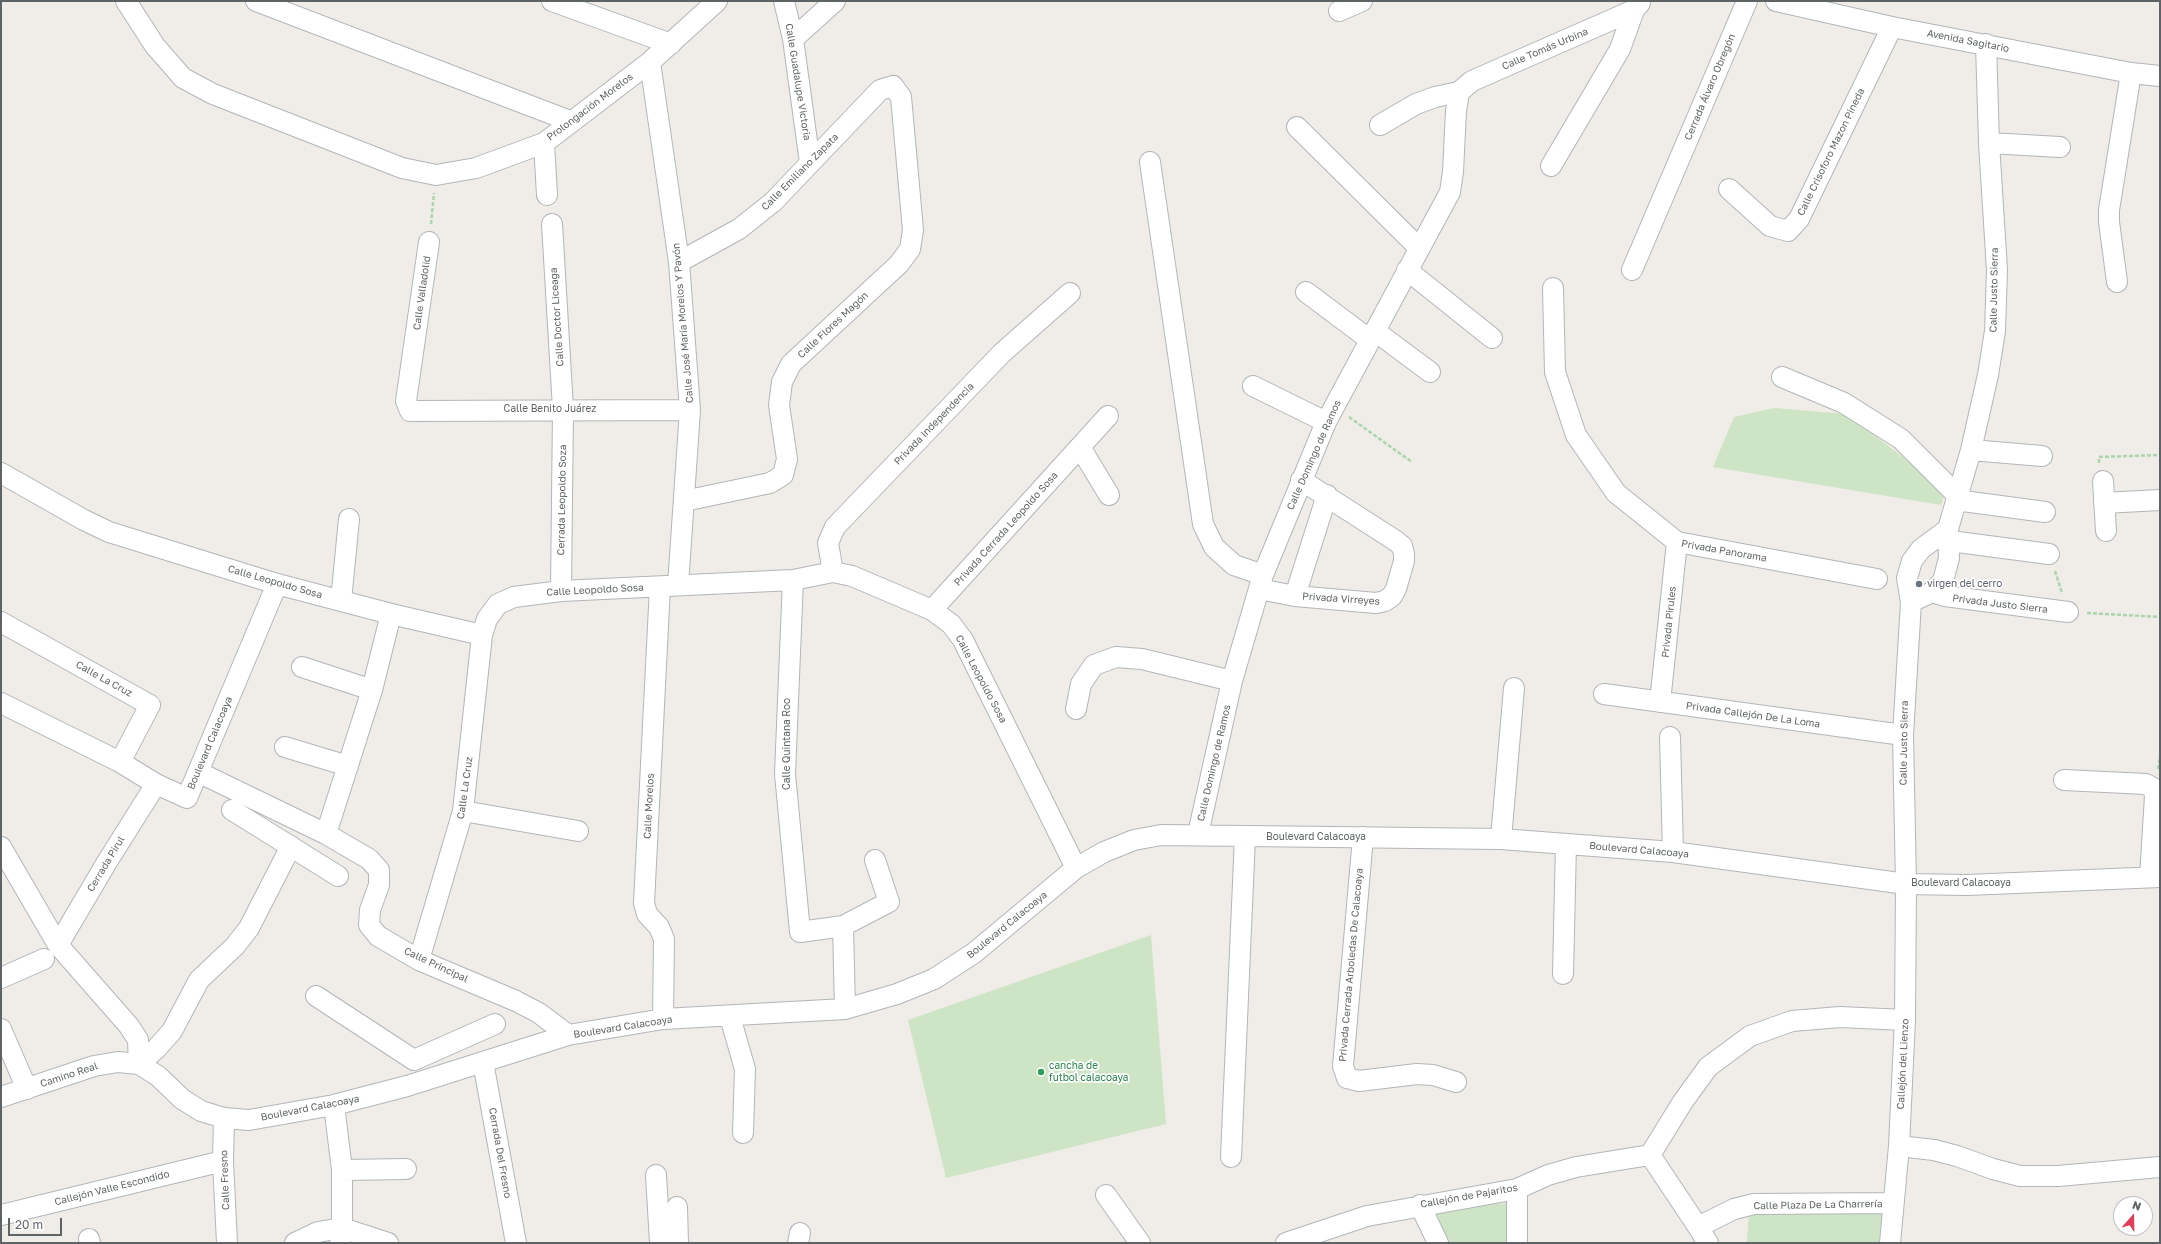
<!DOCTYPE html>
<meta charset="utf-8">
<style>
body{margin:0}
#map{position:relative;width:2161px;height:1244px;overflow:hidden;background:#f0ece7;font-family:"Golos Text",sans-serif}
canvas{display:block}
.frame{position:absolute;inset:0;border:2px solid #5e6466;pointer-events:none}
.north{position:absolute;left:2113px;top:1196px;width:40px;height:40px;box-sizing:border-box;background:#fff;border:1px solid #bfc1c2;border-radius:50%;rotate:20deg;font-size:11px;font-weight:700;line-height:16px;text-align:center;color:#5e6466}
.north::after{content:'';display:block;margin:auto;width:14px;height:18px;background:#df3e56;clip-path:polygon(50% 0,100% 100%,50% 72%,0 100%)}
.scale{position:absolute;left:8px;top:1218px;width:54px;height:18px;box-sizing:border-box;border:2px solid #5e6466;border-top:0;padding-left:5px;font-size:12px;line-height:14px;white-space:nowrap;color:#5e6466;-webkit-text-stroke:3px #fff;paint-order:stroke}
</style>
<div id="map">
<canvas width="2161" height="1244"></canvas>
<div class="frame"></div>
<div class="north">N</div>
<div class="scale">20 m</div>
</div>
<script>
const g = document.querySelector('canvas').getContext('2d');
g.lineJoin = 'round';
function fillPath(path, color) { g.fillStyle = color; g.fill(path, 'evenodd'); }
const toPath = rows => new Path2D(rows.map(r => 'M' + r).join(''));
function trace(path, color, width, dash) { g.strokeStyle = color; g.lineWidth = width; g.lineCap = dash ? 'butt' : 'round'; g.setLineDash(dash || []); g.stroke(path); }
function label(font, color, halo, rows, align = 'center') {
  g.font = font + ' "Golos Text",sans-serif'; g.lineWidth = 3.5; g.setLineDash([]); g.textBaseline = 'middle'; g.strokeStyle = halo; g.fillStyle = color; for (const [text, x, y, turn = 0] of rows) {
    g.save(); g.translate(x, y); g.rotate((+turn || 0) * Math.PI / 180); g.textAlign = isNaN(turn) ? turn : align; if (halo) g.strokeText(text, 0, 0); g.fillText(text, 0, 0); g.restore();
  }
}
fillPath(toPath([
 [1774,408,1846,414,1920,470,1947,486,1941,505,1713,467,1734,417],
 [1151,935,1166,1124,946,1178,908,1020],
 [1510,1203,1511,1243,1442,1243,1427,1210],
 [1749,1211,1890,1212,1887,1243,1747,1243]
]), '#cde5c5');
const minor = toPath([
 [126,1,155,46,183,78,213,94,402,168,436,175,476,168,544,143,650,62,717,1],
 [256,1,570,121],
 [552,1,671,44],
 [784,1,793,39,810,163],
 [1776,1,1892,27,2131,73,2160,76],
 [1339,11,1362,1],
 [793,39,835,1],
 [650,62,679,262,690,410,678,585],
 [1380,125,1416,104,1435,97,1459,92,1472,81,1634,10],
 [1297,127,1419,248],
 [544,143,547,195],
 [1989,143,2060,147],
 [1150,162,1203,524,1214,547,1234,565,1263,575],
 [1551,166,1620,49,1634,10,1640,3],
 [1729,189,1770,226,1788,231,1799,219,1892,27],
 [552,224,563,409,561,591],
 [429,242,406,401,410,411,690,410],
 [679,262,739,229,773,202,880,90,893,86,901,97,913,230,910,249,899,264,791,364,782,382,779,405,787,459,783,475,770,483,684,501],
 [1407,270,1492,338],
 [1632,270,1747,1],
 [2117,282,2109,222,2109,210,2131,73],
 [1553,288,1555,372,1576,435,1616,493,1677,542,1877,579],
 [1306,292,1370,340],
 [1375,331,1430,372],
 [1782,377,1844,403,1901,439,1963,501,2045,512],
 [1253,386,1326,422],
 [1080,447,1109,495],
 [1971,450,2042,456],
 [1,473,84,520,109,532,277,584,391,614,482,635],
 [2103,481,2106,531],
 [2104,503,2160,500],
 [1950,541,2049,554],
 [833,572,828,543,835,527,1002,353,1070,293],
 [793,580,785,774,800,932,843,926,889,902,875,860],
 [660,587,644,903,647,914,659,927,664,939,663,1019],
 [1259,589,1295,596,1376,603,1385,601,1392,596,1396,589,1404,561,1404,554,1402,546,1396,541,1301,480],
 [1932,592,1945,596,2068,612],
 [1295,596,1327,495],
 [341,601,349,519],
 [1911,602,1932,592,1943,581,1949,558,1948,529,1971,450,1988,375,1995,331,1997,270,1989,143,1986,44],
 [932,610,1108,416],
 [1,622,150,705,120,762],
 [302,667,372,690],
 [1604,694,1903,735],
 [1660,702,1677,542],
 [1,703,120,762,156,784,187,798,277,584],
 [1076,709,1081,684,1094,665,1116,657,1142,659,1232,681],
 [1670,737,1673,852],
 [285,747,348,766],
 [198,772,326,834,369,859,379,870,379,885,370,910,369,925,378,936,419,960,516,1001,539,1013,568,1035],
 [2064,780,2146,784,2153,788,2155,796,2150,877],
 [232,810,338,876],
 [463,811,578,831],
 [326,834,372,690,391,614],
 [1198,834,1232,681,1263,575,1326,422,1450,192,1453,172,1456,111,1459,92],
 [1363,837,1343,1066,1347,1078,1359,1081,1417,1074,1433,1075,1456,1082],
 [1501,839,1514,688],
 [1,847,58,945,129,1026,138,1040,139,1064],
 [843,926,845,1009],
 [58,945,107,862,156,784],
 [419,960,463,811,482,635,487,619,498,604,514,597,561,591,793,580,833,572,852,576,932,610,951,624,963,640,1076,868],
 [1563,974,1566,844],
 [1,978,44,959],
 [316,996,414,1060,495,1024],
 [730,1017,745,1069,743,1133],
 [1,1029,27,1089],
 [483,1062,516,1243],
 [139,1064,156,1049,172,1031,199,980,235,946,249,928,291,846],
 [1,1097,94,1066,118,1062,139,1064,158,1076,182,1099,201,1111,224,1118,249,1120,334,1105,407,1086,568,1035,663,1019,845,1009,897,994,934,979,974,953,1076,868,1104,852,1134,840,1161,835,1501,839,1673,852,1906,884,1967,885,2160,877],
 [334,1105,342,1170,342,1228,340,1243],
 [224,1118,223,1161,227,1243],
 [1899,1146,1934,1150,1957,1156,1993,1169,2020,1176,2058,1176,2160,1167],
 [1650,1155,1698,1227,1734,1209,1754,1204,1893,1203],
 [1231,1157,1245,837],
 [342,1170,406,1169],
 [656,1175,660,1243],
 [1517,1189,1517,1243],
 [1106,1195,1140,1243],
 [1420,1205,1438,1243],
 [677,1207,678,1243],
 [1,1215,223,1161],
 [1698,1227,1708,1243],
 [89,1239,90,1243],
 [295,1243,318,1232,342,1228,388,1243],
 [798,1243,800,1233],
 [1286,1243,1367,1216,1517,1189,1548,1175,1576,1167,1650,1155,1682,1103,1708,1067,1750,1036,1792,1021,1840,1017,1905,1020],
 [1890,1243,1899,1146,1905,1020,1906,884,1903,735,1911,602,1907,578,1912,561,1921,549,1948,529]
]);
trace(minor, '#b2b6b8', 22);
trace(toPath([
 [431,224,434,193],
 [1349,417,1412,462],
 [2099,463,2099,457,2160,455],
 [2055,571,2062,593],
 [2087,613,2160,617],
 [2158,769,2160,756]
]), '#a9d6ab', 2.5, [4, 2]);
trace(minor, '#fff', 20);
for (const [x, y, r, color] of [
 [1919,584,4,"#6b7280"],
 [1041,1072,4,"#2e9e5b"]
]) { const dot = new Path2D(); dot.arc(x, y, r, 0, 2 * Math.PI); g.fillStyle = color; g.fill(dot); trace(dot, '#fff', 1.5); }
label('10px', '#5e6466', '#fff', [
 ["Avenida Sagitario",1968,41,11],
 ["Calle Tomás Urbina",1545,49,-23],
 ["Calle Guadalupe Victoria",798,82,81],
 ["Cerrada Álvaro Obregón",1710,87,-67],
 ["Prolongación Morelos",590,107,-37],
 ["Calle Crisoforo Mazon Pineda",1831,152,-64],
 ["Calle Emiliano Zapata",800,172,-45],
 ["Calle Justo Sierra",1994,290,-89],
 ["Calle Valladolid",422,293,-82],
 ["Calle Doctor Liceaga",557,317,-94],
 ["Calle José María Morelos Y Pavón",683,323,-95],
 ["Calle Flores Magón",833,325,-43],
 ["Calle Benito Juárez",550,409],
 ["Privada Independencia",934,424,-46],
 ["Calle Domingo de Ramos",1314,455,-66],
 ["Cerrada Leopoldo Soza",562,500,-89],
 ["Privada Cerrada Leopoldo Sosa",1006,529,-48],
 ["Privada Panorama",1724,551,10],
 ["Calle Leopoldo Sosa",275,582,16],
 ["Calle Leopoldo Sosa",595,590,-3],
 ["Privada Virreyes",1341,599,4],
 ["Privada Justo Sierra",2000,604,7],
 ["Privada Pirules",1669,622,-84],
 ["Calle La Cruz",104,679,29],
 ["Calle Leopoldo Sosa",981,679,62],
 ["Privada Callejón De La Loma",1753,715,8],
 ["Boulevard Calacoaya",210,743,-67],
 ["Calle Justo Sierra",1904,743,-89],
 ["Calle Quintana Roo",787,744,-90],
 ["Calle Domingo de Ramos",1214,763,-77],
 ["Calle La Cruz",465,788,-82],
 ["Calle Morelos",649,806,-87],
 ["Boulevard Calacoaya",1316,837],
 ["Boulevard Calacoaya",1639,850,5],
 ["Cerrada Pirul",106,864,-59],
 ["Boulevard Calacoaya",1961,883],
 ["Boulevard Calacoaya",1007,925,-39],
 ["Calle Principal",436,965,25],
 ["Privada Cerrada Arboledas De Calacoaya",1351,965,-85],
 ["Boulevard Calacoaya",623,1027,-9],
 ["Callejón del Lienzo",1903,1064,-87],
 ["Camino Real",69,1075,-18],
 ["Boulevard Calacoaya",310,1108,-11],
 ["Cerrada Del Fresno",500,1153,80],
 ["Calle Fresno",225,1180,-92],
 ["Callejón Valle Escondido",112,1188,-14],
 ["Callejón de Pajaritos",1469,1196,-10],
 ["Calle Plaza De La Charrería",1818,1205,-1]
]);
label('10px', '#5b616d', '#fff', [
 ["virgen del cerro",1927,584]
], 'left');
label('10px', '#27864d', '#fff', [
 ["cancha de",1049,1066],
 ["futbol calacoaya",1049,1078]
], 'left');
</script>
